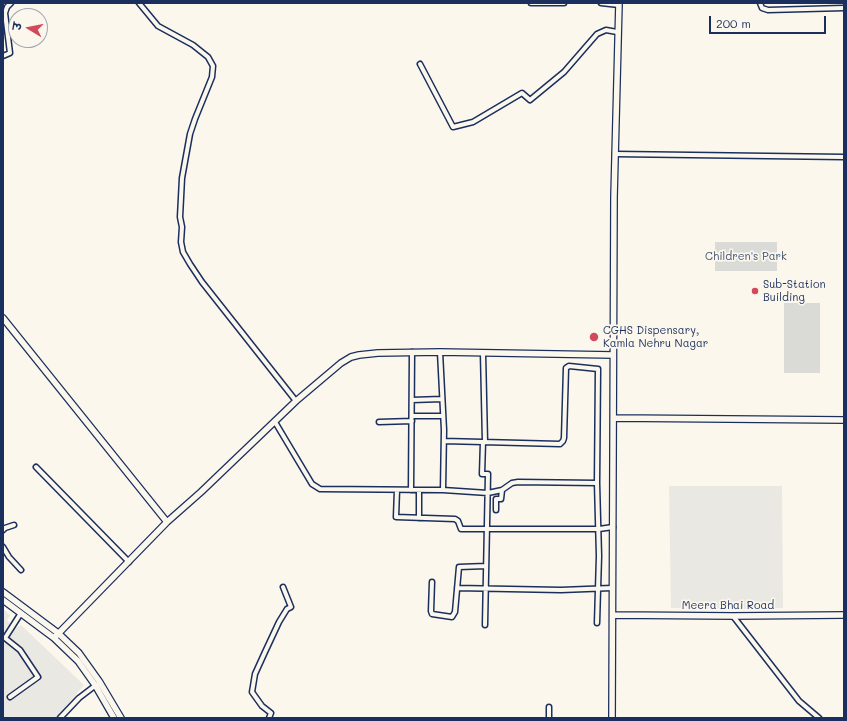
<!DOCTYPE html>
<meta charset="utf-8">
<style>
body{margin:0}
#map{position:relative;width:847px;height:721px;overflow:hidden;background:#fbf7ec;font-family:Mali,"Playpen Sans Deva",sans-serif}
canvas{display:block}
.frame{position:absolute;inset:0;border:4px solid #1b2f5e;pointer-events:none}
.north{position:absolute;left:8px;top:8px;width:40px;height:40px;box-sizing:border-box;background:#fbf7ec;border:1px solid #a1a7b3;border-radius:50%;rotate:280deg;font-size:11px;font-weight:700;line-height:16px;text-align:center;color:#1b2f5e}
.north::after{content:'';display:block;margin:auto;width:14px;height:18px;background:#d1495b;clip-path:polygon(50% 0,100% 100%,50% 72%,0 100%)}
.scale{position:absolute;left:709px;top:16px;width:117px;height:18px;box-sizing:border-box;border:2px solid #1b2f5e;border-top:0;padding-left:5px;font-size:12px;line-height:14px;white-space:nowrap;color:#1b2f5e;-webkit-text-stroke:3px #fbf7ec;paint-order:stroke}
</style>
<div id="map">
<canvas width="847" height="721"></canvas>
<div class="frame"></div>
<div class="north">उ</div>
<div class="scale">200 m</div>
</div>
<script>
const g = document.querySelector('canvas').getContext('2d');
g.lineJoin = 'round';
function fillPath(path, color) { g.fillStyle = color; g.fill(path, 'evenodd'); }
const toPath = rows => new Path2D(rows.map(r => 'M' + r).join(''));
function trace(path, color, width, dash) { g.strokeStyle = color; g.lineWidth = width; g.lineCap = dash ? 'butt' : 'round'; g.setLineDash(dash || []); g.stroke(path); }
function label(font, color, halo, rows, align = 'center') {
  g.font = font + ' Mali,sans-serif'; g.lineWidth = 3.5; g.setLineDash([]); g.textBaseline = 'middle'; g.strokeStyle = halo; g.fillStyle = color; for (const [text, x, y, turn = 0] of rows) {
    g.save(); g.translate(x, y); g.rotate((+turn || 0) * Math.PI / 180); g.textAlign = isNaN(turn) ? turn : align; if (halo) g.strokeText(text, 0, 0); g.fillText(text, 0, 0); g.restore();
  }
}
fillPath(toPath([
 [669,486,782,486,783,608,742,609,741,606,733,607,731,609,671,608],
 [3,609,10,615,7,621,16,628,21,625,84,685,56,718,3,718]
]), '#eae8e2');
fillPath(toPath([
 [715,242,777,242,777,271,715,271],
 [784,303,820,303,820,373,784,373]
]), '#dadad7');
const street = toPath([
 [139,3,158,26,193,45,208,57,213,66,212,77,195,119,190,134,182,178,180,217,182,227,181,242,183,252,190,264,202,282,296,401],
 [531,3,564,3],
 [601,3,619,5],
 [760,3,762,8,768,10,844,8],
 [3,56,10,53,5,13,7,7,11,3],
 [420,64,453,127,473,122,522,93,530,100,564,72,597,34,606,30,617,32],
 [615,154,844,157],
 [440,352,444,430,443,490],
 [483,353,485,442],
 [412,400,442,399],
 [412,416,443,416],
 [275,422,312,484,320,489,443,490,488,493,502,490,512,483,518,482,597,483],
 [379,422,412,421],
 [444,441,560,444,563,441,564,438,566,368,569,366,598,369,597,483,599,556,597,623],
 [483,442,482,474,488,474,485,625],
 [36,467,129,562],
 [397,490,396,517,455,519,458,521,461,529,599,529,613,527],
 [411,490,412,352],
 [496,510,496,499,501,499,502,490],
 [419,518,419,490],
 [3,530,5,528,14,525],
 [3,547,9,557,21,570],
 [432,582,431,611,432,614,452,617,455,612,459,567,486,566],
 [457,588,561,590,612,588],
 [733,616,799,701,819,718],
 [10,697,38,677,20,650,5,638,21,613],
 [60,718,79,698,96,685],
 [269,718,271,713,262,706,252,692,255,674,265,652,279,622,287,609,291,607,283,587],
 [549,718,549,707]
]);
const secondary = toPath([
 [3,318,167,522],
 [614,418,844,420],
 [3,592,58,633,79,653,99,681,121,718],
 [3,600,54,638,78,661,95,685,114,718],
 [613,615,733,616,844,615],
 [54,638,167,522,201,492,296,401,341,363,351,357,359,355,378,353,440,352,613,355],
 [612,718,614,197,619,3]
]);
trace(street, '#1b2f5e', 7);
trace(secondary, '#1b2f5e', 8);
trace(street, '#fbf7ec', 4);
trace(secondary, '#fbf7ec', 5.5);
for (const [x, y, r, color] of [
 [755,291,4,"#d1495b"],
 [594,337,5,"#d1495b"]
]) { const dot = new Path2D(); dot.arc(x, y, r, 0, 2 * Math.PI); g.fillStyle = color; g.fill(dot); trace(dot, '#fbf7ec', 1.5); }
label('11px', '#415176', '#fbf7ec', [
 ["Children's Park",746,257]
]);
label('11px', '#1b2f5e', '#fbf7ec', [
 ["Sub-Station",763,285],
 ["Building",763,298],
 ["CGHS Dispensary,",603,331],
 ["Kamla Nehru Nagar",603,344]
], 'left');
label('11px', '#1b2f5e', '#fbf7ec', [
 ["Meera Bhai Road",728,606]
]);
</script>
